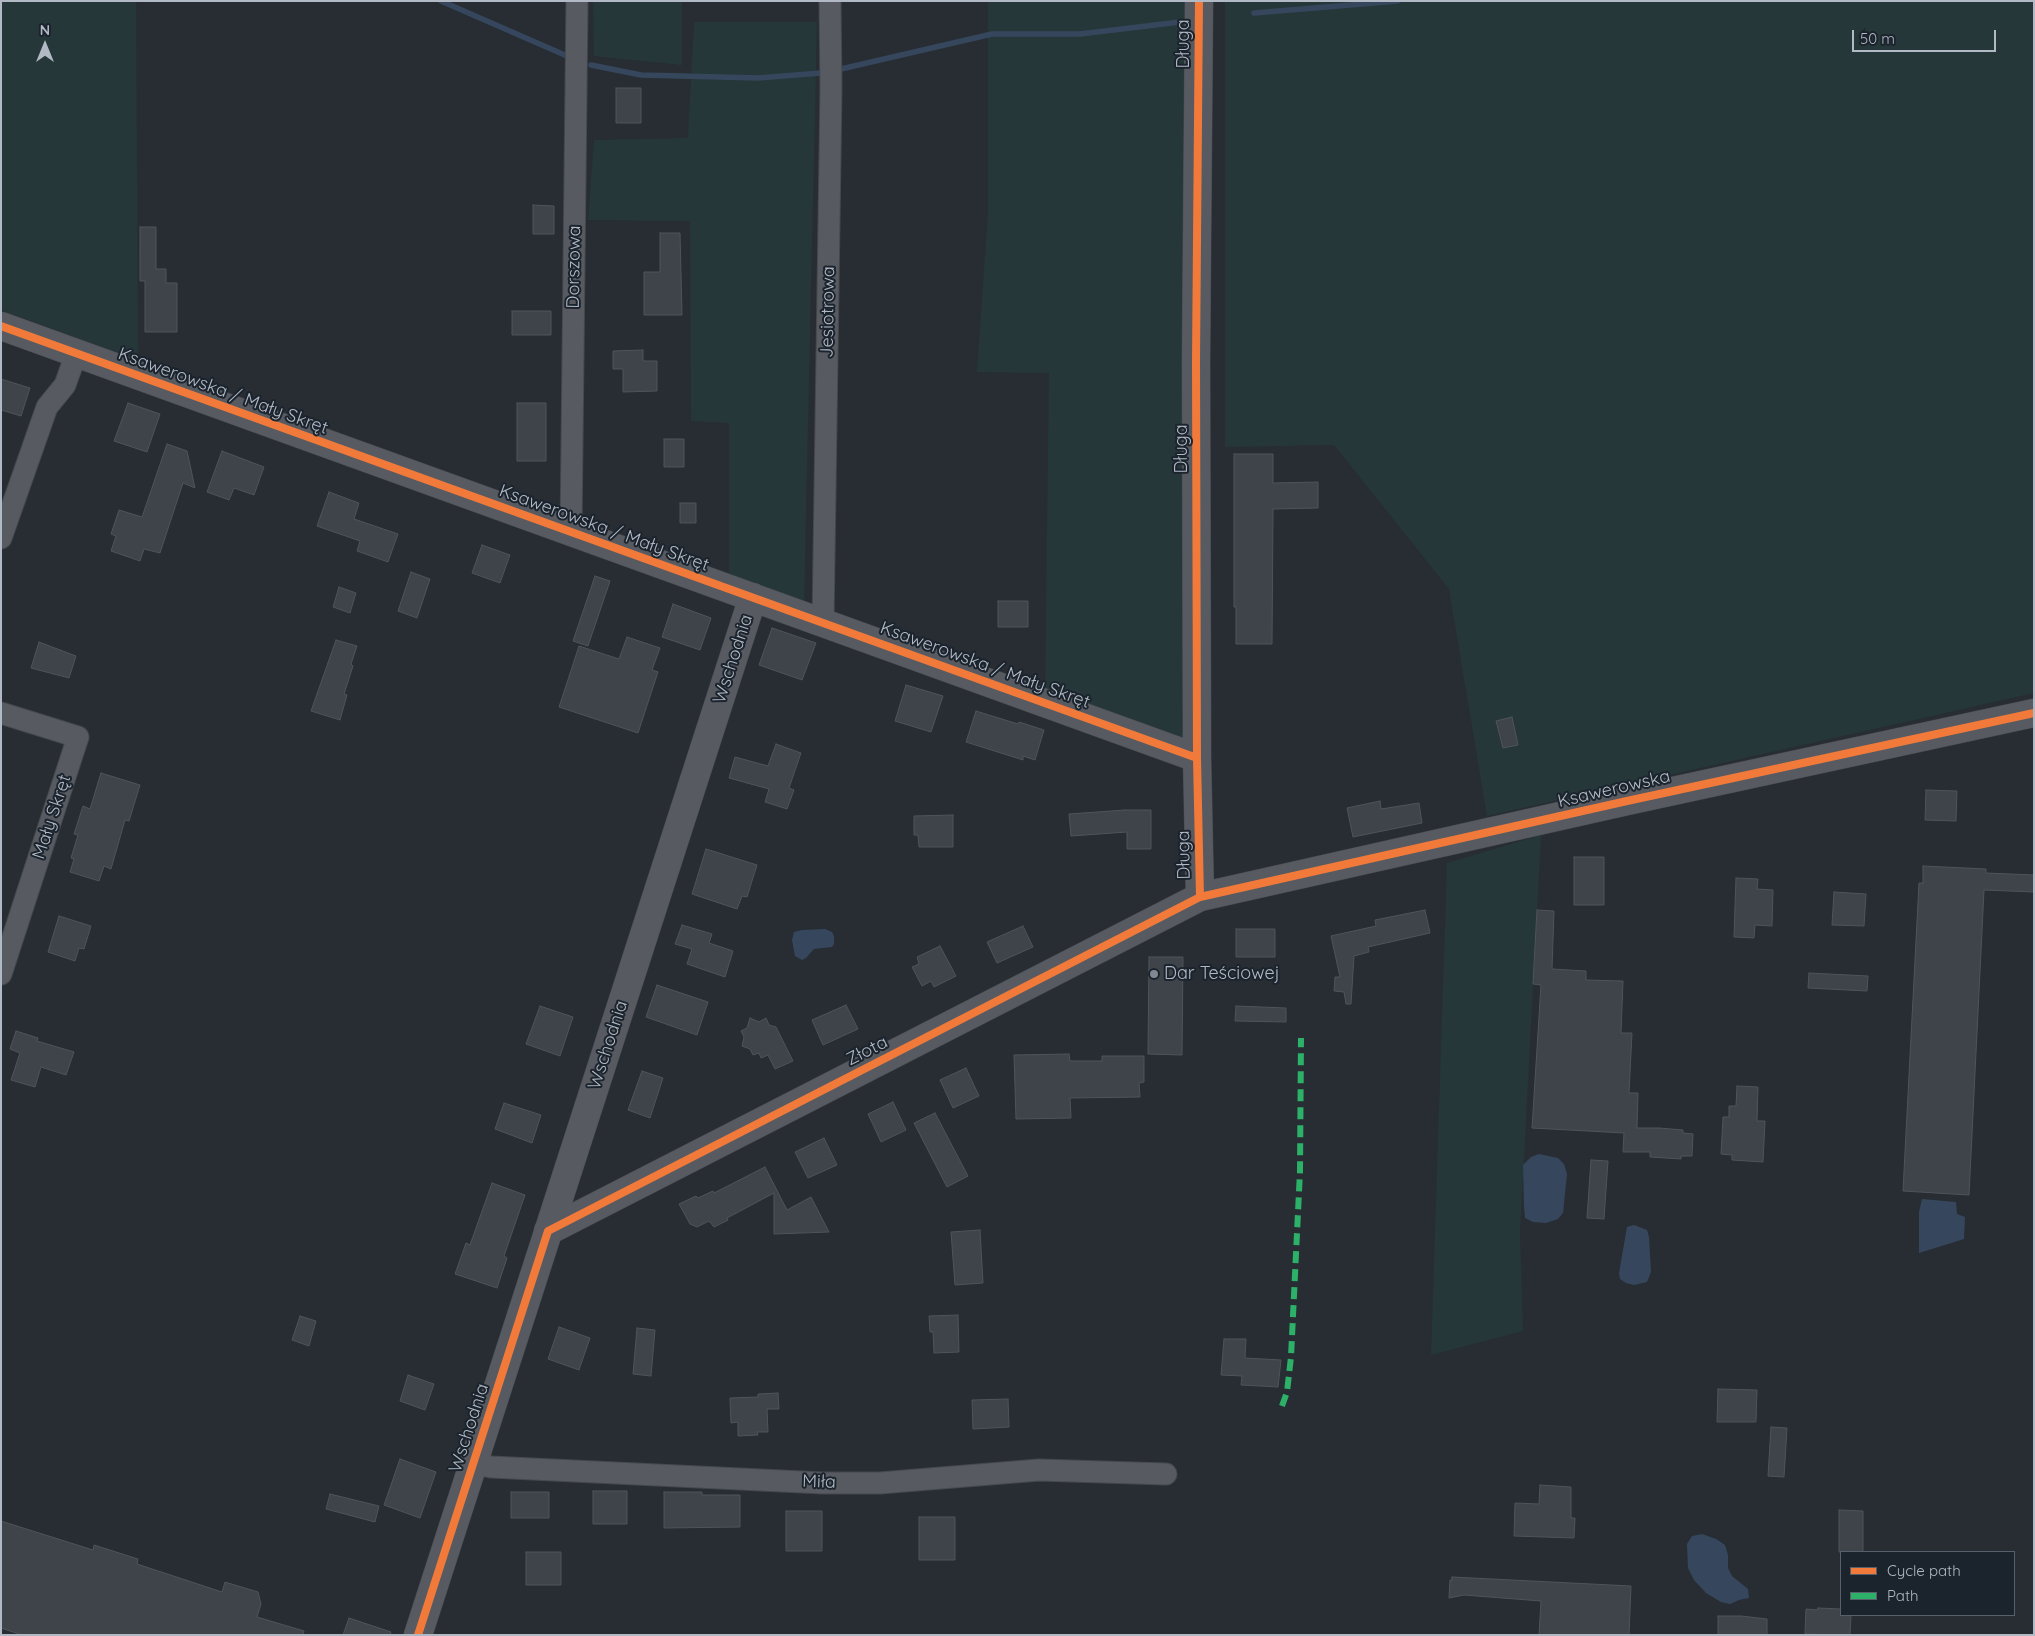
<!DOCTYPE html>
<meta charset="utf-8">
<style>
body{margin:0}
#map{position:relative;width:2035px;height:1636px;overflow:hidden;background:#272d33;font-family:Quicksand,sans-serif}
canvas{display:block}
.frame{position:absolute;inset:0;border:2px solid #b1b9c5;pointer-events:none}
.legend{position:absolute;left:1840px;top:1551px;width:175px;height:65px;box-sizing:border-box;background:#1b232d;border:1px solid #575f6a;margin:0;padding:6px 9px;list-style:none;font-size:15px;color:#b1b9c5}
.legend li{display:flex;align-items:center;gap:10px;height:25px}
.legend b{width:25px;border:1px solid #575f6a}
.north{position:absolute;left:20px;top:20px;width:50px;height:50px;-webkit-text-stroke:4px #1b232d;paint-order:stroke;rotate:0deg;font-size:14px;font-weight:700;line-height:20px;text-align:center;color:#b1b9c5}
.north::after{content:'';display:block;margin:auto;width:18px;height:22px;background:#b1b9c5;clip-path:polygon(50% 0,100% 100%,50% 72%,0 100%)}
.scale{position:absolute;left:1852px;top:30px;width:144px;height:22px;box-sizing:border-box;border:2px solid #b1b9c5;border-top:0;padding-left:6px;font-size:15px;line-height:18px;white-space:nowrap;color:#b1b9c5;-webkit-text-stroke:4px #1b232d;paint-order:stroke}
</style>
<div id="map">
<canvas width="2035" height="1636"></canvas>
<div class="frame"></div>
<ul class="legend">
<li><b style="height:6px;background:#f17a3a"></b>Cycle path</li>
<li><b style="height:6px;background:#2db169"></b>Path</li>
</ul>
<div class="north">N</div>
<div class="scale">50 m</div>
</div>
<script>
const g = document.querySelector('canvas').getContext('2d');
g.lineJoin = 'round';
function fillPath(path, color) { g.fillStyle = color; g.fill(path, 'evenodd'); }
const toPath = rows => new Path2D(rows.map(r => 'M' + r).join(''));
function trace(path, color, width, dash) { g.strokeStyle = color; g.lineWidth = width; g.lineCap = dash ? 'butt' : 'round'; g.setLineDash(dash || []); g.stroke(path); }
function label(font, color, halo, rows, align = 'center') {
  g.font = font + ' Quicksand,sans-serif'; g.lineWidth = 4; g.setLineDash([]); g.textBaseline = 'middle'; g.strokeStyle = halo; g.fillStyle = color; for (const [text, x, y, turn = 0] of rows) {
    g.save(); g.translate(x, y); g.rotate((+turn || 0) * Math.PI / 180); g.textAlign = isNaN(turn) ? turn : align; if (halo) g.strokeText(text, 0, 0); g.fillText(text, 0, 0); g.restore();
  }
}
fillPath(toPath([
 [1,1,136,1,138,360,1,310],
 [593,1,682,1,682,65,594,56],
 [988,1,1186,1,1184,741,1045,690,1049,373,977,372,988,213],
 [1225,1,2034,1,2034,693,1487,816,1449,589,1334,445,1225,447],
 [694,22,817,22,804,603,729,574,729,423,691,421,690,221,588,220,594,140,688,138],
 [1541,835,1520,1234,1523,1331,1431,1355,1447,863]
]), '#253739');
fillPath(toPath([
 [825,929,832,932,834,936,834,944,832,947,814,949,806,958,802,960,795,956,792,940,794,932,802,930],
 [1539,1154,1558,1158,1564,1164,1567,1174,1563,1213,1558,1219,1546,1223,1533,1222,1525,1218,1524,1207,1523,1165,1531,1157],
 [1922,1199,1956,1202,1957,1214,1965,1217,1964,1239,1919,1253,1919,1212],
 [1634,1225,1647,1230,1649,1237,1651,1272,1647,1282,1634,1285,1626,1283,1620,1279,1619,1273,1627,1227],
 [1702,1534,1716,1539,1725,1545,1728,1555,1728,1568,1732,1576,1748,1589,1749,1598,1739,1600,1730,1604,1721,1602,1706,1593,1694,1580,1688,1568,1687,1544,1692,1536]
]), '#36475d');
trace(toPath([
 [441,1,567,56],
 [1254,13,1398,1],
 [591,65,641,75,758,78,821,73],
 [841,69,992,34,1080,34,1180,22]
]), '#36475d', 5.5);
const building = toPath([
 [616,88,641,88,641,123,616,123,616,88],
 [533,205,554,206,554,234,533,234,533,205],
 [140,227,156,227,156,269,166,269,166,283,177,283,177,332,145,332,145,281,140,281,140,227],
 [660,233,680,233,682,315,644,315,644,272,660,272,660,233],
 [512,311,551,311,551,335,512,335,512,311],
 [643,350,643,361,657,361,657,391,623,392,623,369,613,369,613,351,643,350],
 [1,379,30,388,21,416,1,410,1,379],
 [128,403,160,414,147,452,114,441,128,403],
 [517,403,546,403,546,461,517,461,517,403],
 [664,439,684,439,684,467,664,467,664,439],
 [167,444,187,451,195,488,183,483,160,553,144,549,140,561,111,551,116,536,111,534,119,510,142,517,167,444],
 [222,451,264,467,254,495,234,488,229,500,207,492,222,451],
 [1234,454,1273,454,1273,483,1318,482,1318,508,1273,509,1272,644,1236,644,1236,607,1234,607,1234,454],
 [329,492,359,503,354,519,398,534,388,562,357,551,360,541,317,526,329,492],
 [680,503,696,503,696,523,680,523,680,503],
 [482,545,510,555,500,583,472,573,482,545],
 [411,572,430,579,417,618,398,611,411,572],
 [595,576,610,581,588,646,573,641,595,576],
 [339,587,356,593,350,613,333,607,339,587],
 [998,601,1028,601,1028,627,998,627,998,601],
 [673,604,711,618,700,650,662,637,673,604],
 [772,628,816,643,802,680,759,665,772,628],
 [627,637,660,648,652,670,658,672,638,733,559,707,579,646,619,659,627,637],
 [336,640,357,646,351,664,353,666,344,694,347,695,340,720,311,711,336,640],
 [39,642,76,656,69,678,31,668,39,642],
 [906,685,943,696,931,732,895,721,906,685],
 [976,711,1018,724,1019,722,1044,730,1035,760,1023,756,1023,760,966,742,976,711],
 [1512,717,1518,745,1503,748,1496,721,1512,717],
 [776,744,801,753,789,788,794,790,787,809,765,802,769,789,729,778,735,757,768,766,776,744],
 [101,773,140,785,129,821,125,820,111,869,104,866,99,881,70,872,74,859,71,858,78,835,74,834,83,806,90,809,101,773],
 [1926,790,1957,791,1956,821,1925,820,1926,790],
 [1380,801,1381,809,1419,803,1422,823,1353,837,1347,808,1380,801],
 [1125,810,1151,810,1151,849,1127,849,1127,832,1071,836,1069,814,1125,810],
 [953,815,953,847,919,847,918,835,914,835,914,816,953,815],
 [706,849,757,865,747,897,742,896,737,909,692,894,706,849],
 [1574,857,1604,857,1604,905,1574,905,1574,857],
 [1923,866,1986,869,1986,873,2034,875,2034,892,1984,890,1969,1195,1903,1191,1919,883,1923,883,1923,866],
 [1736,878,1758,879,1757,889,1773,890,1772,926,1755,925,1754,938,1734,937,1736,878],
 [1834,892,1866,894,1864,926,1832,925,1834,892],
 [1425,910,1430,933,1368,947,1369,952,1354,956,1351,1004,1346,1004,1344,992,1334,991,1335,977,1340,977,1331,936,1376,926,1375,920,1425,910],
 [1537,910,1554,911,1552,969,1586,971,1586,980,1623,981,1621,1033,1632,1033,1629,1093,1638,1093,1637,1128,1659,1128,1683,1130,1683,1133,1693,1134,1692,1156,1681,1156,1681,1159,1650,1157,1650,1152,1623,1152,1624,1133,1532,1128,1541,985,1533,984,1537,910],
 [59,916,91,926,84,949,79,948,75,961,48,952,59,916],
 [682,925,712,934,709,943,733,951,725,977,687,964,692,949,675,944,682,925],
 [1023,926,1033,947,997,963,987,942,1023,926],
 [1236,929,1275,929,1275,957,1236,957,1236,929],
 [940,946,956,976,934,987,931,981,922,986,912,967,919,964,917,957,940,946],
 [1149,957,1183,957,1182,1055,1148,1054,1149,957],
 [1809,973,1868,976,1867,991,1808,988,1809,973],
 [657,985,708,1002,697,1035,646,1017,657,985],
 [846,1005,858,1029,823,1045,812,1020,846,1005],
 [540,1006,573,1017,560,1056,526,1044,540,1006],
 [1236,1006,1286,1008,1286,1022,1235,1021,1236,1006],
 [750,1018,759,1022,766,1018,769,1025,776,1027,793,1061,775,1069,768,1055,761,1058,759,1053,753,1055,750,1049,742,1046,744,1037,741,1031,747,1028,750,1018],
 [16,1031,38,1038,37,1041,74,1052,66,1075,41,1067,35,1087,11,1080,20,1053,10,1049,16,1031],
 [1069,1054,1070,1061,1102,1061,1102,1056,1144,1056,1144,1082,1139,1083,1140,1097,1070,1098,1071,1118,1016,1119,1014,1055,1069,1054],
 [966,1068,979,1096,953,1108,940,1080,966,1068],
 [642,1071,663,1078,650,1118,628,1110,642,1071],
 [1737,1086,1758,1087,1757,1121,1765,1121,1763,1162,1732,1160,1732,1155,1721,1154,1723,1117,1729,1117,1729,1106,1736,1106,1737,1086],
 [893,1102,906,1130,881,1142,868,1114,893,1102],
 [504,1103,541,1115,532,1143,495,1129,504,1103],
 [935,1113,968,1176,947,1187,914,1123,935,1113],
 [824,1138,837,1165,808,1178,795,1152,824,1138],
 [1591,1160,1608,1161,1604,1219,1587,1218,1591,1160],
 [765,1167,787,1210,811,1197,829,1232,774,1234,774,1193,727,1218,728,1220,714,1227,709,1221,697,1227,690,1224,679,1204,696,1196,698,1198,713,1191,714,1193,765,1167],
 [492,1183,525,1195,504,1256,507,1258,497,1288,455,1274,466,1243,470,1245,492,1183],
 [980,1230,983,1283,955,1285,951,1232,980,1230],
 [958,1315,959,1352,934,1353,933,1332,930,1332,929,1316,958,1315],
 [300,1316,316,1321,309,1346,292,1340,300,1316],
 [559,1327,590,1338,579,1370,548,1359,559,1327],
 [637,1328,655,1330,651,1376,633,1374,637,1328],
 [1224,1339,1246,1339,1245,1358,1281,1360,1278,1387,1241,1385,1242,1376,1221,1375,1224,1339],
 [408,1375,434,1384,425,1410,400,1401,408,1375],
 [1718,1389,1757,1390,1756,1422,1717,1422,1718,1389],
 [778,1393,779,1409,767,1409,768,1432,757,1432,758,1435,738,1436,738,1422,731,1423,730,1398,758,1397,758,1394,778,1393],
 [1008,1399,1009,1427,973,1429,972,1400,1008,1399],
 [1771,1427,1787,1428,1784,1477,1768,1476,1771,1427],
 [400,1459,436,1472,420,1518,384,1505,400,1459],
 [1540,1485,1571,1487,1571,1518,1575,1518,1574,1538,1514,1536,1515,1503,1539,1504,1540,1485],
 [593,1491,627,1491,627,1524,593,1524,593,1491],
 [511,1492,549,1492,549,1518,511,1518,511,1492],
 [664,1492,702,1492,702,1495,740,1495,740,1527,664,1528,664,1492],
 [330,1494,379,1506,375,1522,326,1509,330,1494],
 [1839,1510,1863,1511,1863,1552,1839,1552,1839,1510],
 [786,1511,822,1511,822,1551,786,1551,786,1511],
 [919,1517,955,1517,955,1560,919,1560,919,1517],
 [1,1521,93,1550,94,1545,138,1559,137,1564,222,1592,225,1582,258,1592,261,1604,257,1617,304,1631,303,1635,22,1635,1,1628,1,1521],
 [526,1552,561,1552,561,1585,526,1585,526,1552],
 [1452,1577,1631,1586,1629,1635,1539,1635,1541,1601,1464,1595,1449,1598,1450,1580,1452,1580,1452,1577],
 [1818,1608,1841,1609,1841,1615,1851,1615,1850,1635,1805,1634,1806,1609,1817,1610,1818,1608],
 [1718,1616,1741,1616,1767,1619,1767,1635,1718,1635,1718,1616],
 [349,1618,391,1632,390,1635,343,1635,349,1618]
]);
fillPath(building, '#3f444a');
trace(building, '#4f545b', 1);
const minor = toPath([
 [571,532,577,1],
 [1,538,47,407,65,385,76,354],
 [823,623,831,89,830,1],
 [1,713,78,737,1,974],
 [473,1463,491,1467,823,1483,880,1483,1039,1470,1166,1474]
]);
const tertiary = toPath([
 [1199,1,1196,360,1197,758,1200,897],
 [1,326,1197,758],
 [548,1231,1200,897,1627,801,2034,713],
 [418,1635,753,597]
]);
trace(minor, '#45494e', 23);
trace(tertiary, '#45494e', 29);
trace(minor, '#575b61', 21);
trace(tertiary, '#575b61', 28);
trace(toPath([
 [1282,1406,1287,1392,1291,1357,1300,1171,1301,1038]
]), '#2db169', 6, [12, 6]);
trace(toPath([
 [1199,1,1196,360,1197,758,1200,897],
 [1,326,1197,758],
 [418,1635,548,1231,1200,897,1627,801,2034,713]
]), '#f17a3a', 8);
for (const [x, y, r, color] of [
 [1154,974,5,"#818892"]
]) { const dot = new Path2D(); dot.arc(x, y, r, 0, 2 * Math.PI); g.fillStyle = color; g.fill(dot); trace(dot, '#1b232d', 2); }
label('18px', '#b1b9c5', '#1b232d', [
 ["Długa",1184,44,-90],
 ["Dorszowa",574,267,-89],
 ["Jesiotrowa",828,312,-89],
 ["Ksawerowska / Mały Skręt",223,391,20],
 ["Długa",1182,449,-90],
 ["Ksawerowska / Mały Skręt",604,528,20],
 ["Wschodnia",733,659,-72],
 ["Ksawerowska / Mały Skręt",985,665,20],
 ["Ksawerowska",1614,789,-13],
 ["Mały Skręt",52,817,-72],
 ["Długa",1184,855,-91],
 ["Wschodnia",608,1045,-72],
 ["Złota",867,1051,-27],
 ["Wschodnia",469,1428,-72],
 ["Miła",819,1482,2]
]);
label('18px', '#b1b9c5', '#1b232d', [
 ["Dar Teściowej",1164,974]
], 'left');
</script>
